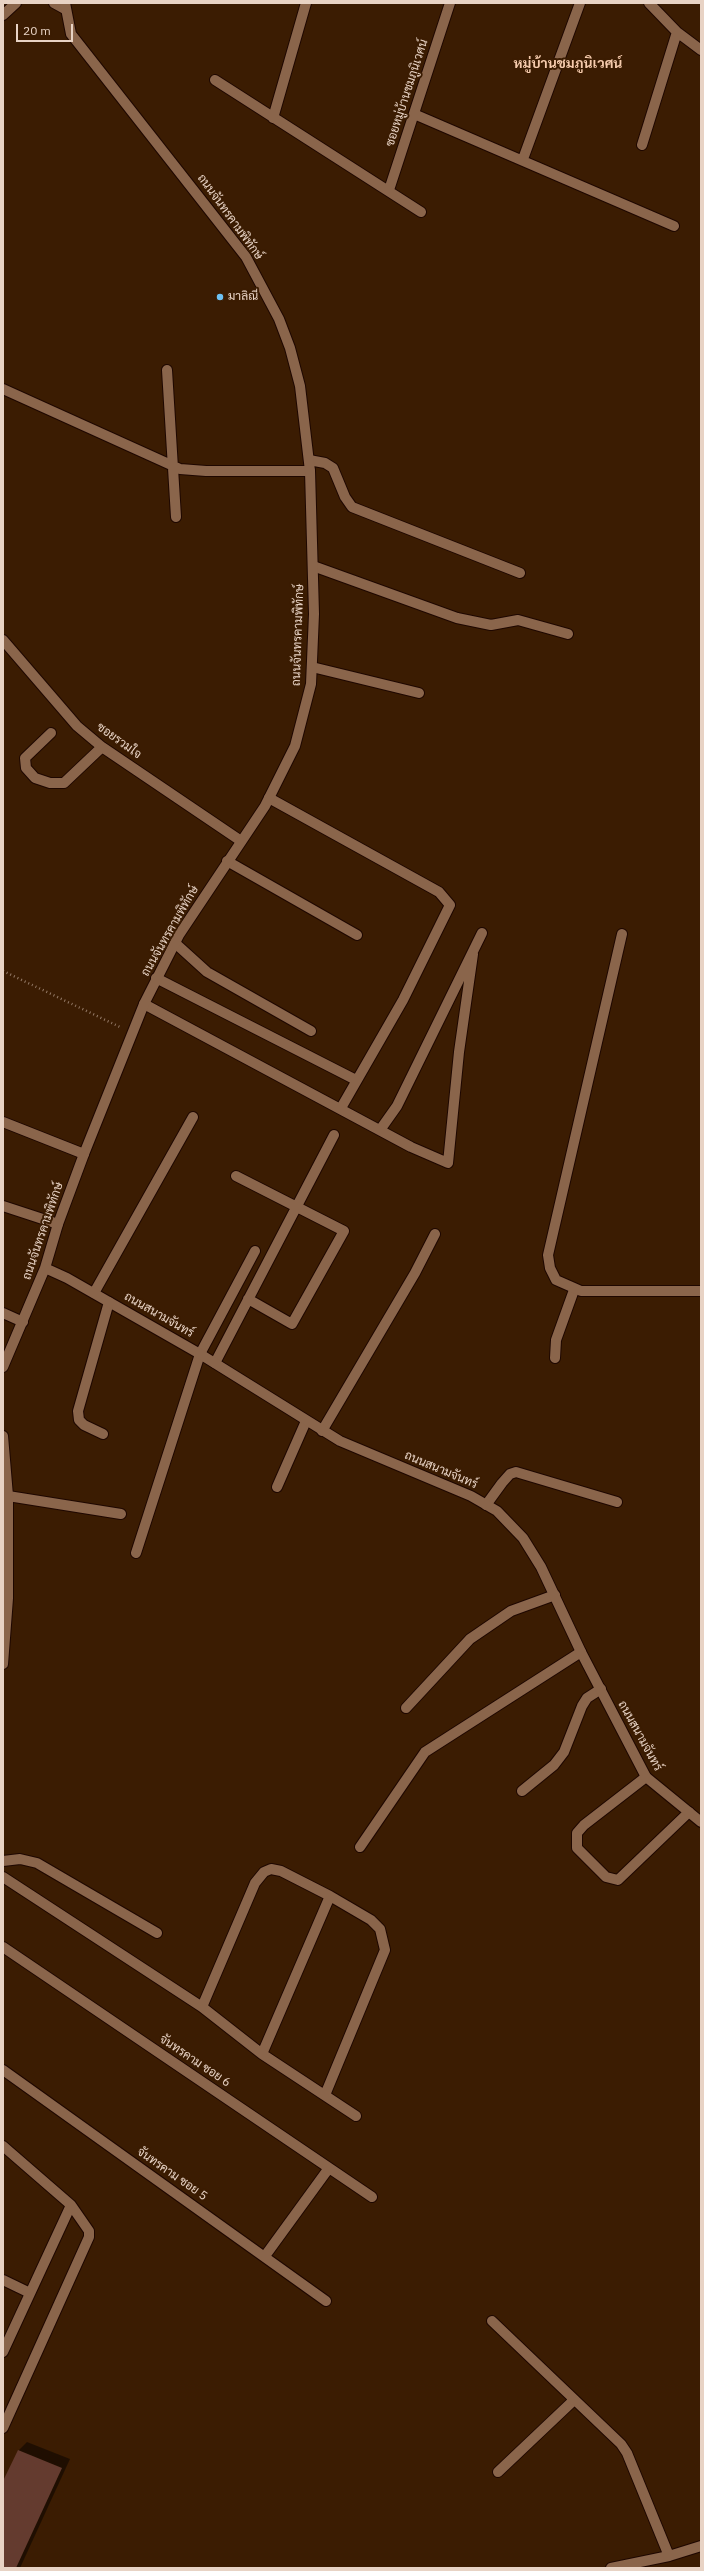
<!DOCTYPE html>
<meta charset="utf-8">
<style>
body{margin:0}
#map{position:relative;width:704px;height:2571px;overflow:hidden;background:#3b1c02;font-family:"IBM Plex Sans",sans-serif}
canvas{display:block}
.frame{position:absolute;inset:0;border:4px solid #e8d3c5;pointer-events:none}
.scale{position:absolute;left:16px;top:24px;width:57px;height:18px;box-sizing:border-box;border:2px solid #e8d3c5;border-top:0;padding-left:5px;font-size:12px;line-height:14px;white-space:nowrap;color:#e8d3c5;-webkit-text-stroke:3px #3b1c02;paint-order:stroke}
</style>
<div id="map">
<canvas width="704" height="2571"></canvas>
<div class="frame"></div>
<div class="scale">20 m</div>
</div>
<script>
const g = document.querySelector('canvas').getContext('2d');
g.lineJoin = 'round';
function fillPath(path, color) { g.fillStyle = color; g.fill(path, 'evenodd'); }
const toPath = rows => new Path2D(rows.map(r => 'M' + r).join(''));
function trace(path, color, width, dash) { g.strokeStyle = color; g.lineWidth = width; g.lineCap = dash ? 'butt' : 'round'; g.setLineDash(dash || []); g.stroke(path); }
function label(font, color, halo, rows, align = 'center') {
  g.font = font + ' "IBM Plex Sans",Sarabun,sans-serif'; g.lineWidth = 4; g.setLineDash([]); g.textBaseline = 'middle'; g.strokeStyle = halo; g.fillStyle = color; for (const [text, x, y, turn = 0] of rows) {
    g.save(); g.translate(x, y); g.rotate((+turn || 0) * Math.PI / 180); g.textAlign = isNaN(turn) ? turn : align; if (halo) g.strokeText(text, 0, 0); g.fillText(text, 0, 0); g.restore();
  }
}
fillPath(toPath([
 [27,2442,70,2459,20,2568,3,2568,3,2484,19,2450]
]), '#0007');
fillPath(toPath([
 [18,2450,62,2468,16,2568,3,2568,3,2481]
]), '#643b2f');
const lane = toPath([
 [227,861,357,935],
 [175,943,207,972,311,1031],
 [3,1122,84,1154],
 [555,1358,556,1340,574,1290],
 [277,1487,306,1421],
 [486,1505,502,1483,510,1474,516,1472,617,1502],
 [646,1777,584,1825,577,1833,577,1848,606,1877,618,1880,689,1812],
 [3,1861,20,1859,37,1863,157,1933],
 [3,1877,202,2007,262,2054,356,2116],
 [202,2007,255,1883,264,1872,271,1869,281,1871,330,1896],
 [262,2054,330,1896,371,1920,380,1929,385,1950,325,2095]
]);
const street = toPath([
 [54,3,65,9],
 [649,3,677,32,701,50],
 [3,15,16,3],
 [215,80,421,212],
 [414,114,674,226],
 [273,118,306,3],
 [642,145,677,32],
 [523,159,580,3],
 [389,190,450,3],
 [167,370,176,517],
 [3,389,180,469,206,471,310,471],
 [309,460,325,463,333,468,345,497,352,507,520,573],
 [313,566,457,618,491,625,518,620,568,634],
 [3,640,77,726,102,747,241,841],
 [312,667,419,693],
 [51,733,25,758,26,768,35,778,50,783,64,783,102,747],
 [269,798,439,892,450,905,403,1000,341,1108],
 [622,934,548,1255,550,1268,556,1280,581,1291,701,1291],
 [156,978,356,1080],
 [144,1004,411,1147,448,1163,459,1052,473,954],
 [380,1130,397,1106,482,933],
 [236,1176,344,1231,292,1324,248,1299],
 [3,1206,58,1224],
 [94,1293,193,1117],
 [3,1313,23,1322],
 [215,1363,334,1135],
 [322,1431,415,1273,435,1234],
 [103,1434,84,1425,79,1420,78,1411,109,1302],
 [8,1496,121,1514],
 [136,1553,200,1354,255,1251],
 [406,1708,470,1639,511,1611,555,1595],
 [522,1791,554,1765,564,1752,582,1706,587,1698,601,1689],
 [360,1847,425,1752,581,1652],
 [3,1947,372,2197],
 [3,2070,326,2301],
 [3,2146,71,2205,89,2231,89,2237,3,2428],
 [265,2256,329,2168],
 [3,2280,30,2293],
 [492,2321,621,2444,627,2453,669,2556],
 [3,2352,71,2205],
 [498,2472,574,2400],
 [611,2568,669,2556,701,2546]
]);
const secondary = toPath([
 [45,1268,67,1278,200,1354,340,1441,471,1496,497,1511,523,1538,541,1567,581,1652,646,1777,701,1822],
 [3,1367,45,1268,58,1224,84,1154,144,1004,179,935,265,806,295,746,311,684,314,614,310,471,300,386,290,348,279,319,246,257,71,34,65,3],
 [3,1436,8,1496,8,1598,3,1664]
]);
trace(lane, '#1e0700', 12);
trace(street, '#1e0700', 12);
trace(secondary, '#1e0700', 12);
trace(toPath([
 [3,971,120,1027]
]), '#947a67', 2.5, [1, 3]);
trace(lane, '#8a654b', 10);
trace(street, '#8a654b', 10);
trace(secondary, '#8a654b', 10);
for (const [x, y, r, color] of [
 [220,297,4,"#6ec2f3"]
]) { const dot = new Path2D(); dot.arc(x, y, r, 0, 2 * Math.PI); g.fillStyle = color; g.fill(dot); trace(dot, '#3b1c02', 1.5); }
label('12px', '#e8d3c5', '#3b1c02', [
 ["ซอยหมู่บ้านชมภูนิเวศน์",407,93,-72],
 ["ถนนจันทรคามพิทักษ์",230,217,54],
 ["ถนนจันทรคามพิทักษ์",298,635,-88],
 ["ซอยรวมใจ",119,741,36],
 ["ถนนจันทรคามพิทักษ์",170,931,-60],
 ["ถนนจันทรคามพิทักษ์",43,1231,-71],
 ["ถนนสนามจันทร์",159,1315,30],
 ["ถนนสนามจันทร์",441,1470,23],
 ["ถนนสนามจันทร์",640,1736,61],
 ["จันทรคาม ซอย 6",195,2061,34],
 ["จันทรคาม ซอย 5",172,2174,35]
]);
label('12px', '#e8d3c5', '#3b1c02', [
 ["มาลิณี",228,297]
], 'left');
label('bold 14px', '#f5cbad', '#3b1c02', [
 ["หมู่บ้านชมภูนิเวศน์",568,64]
]);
</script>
